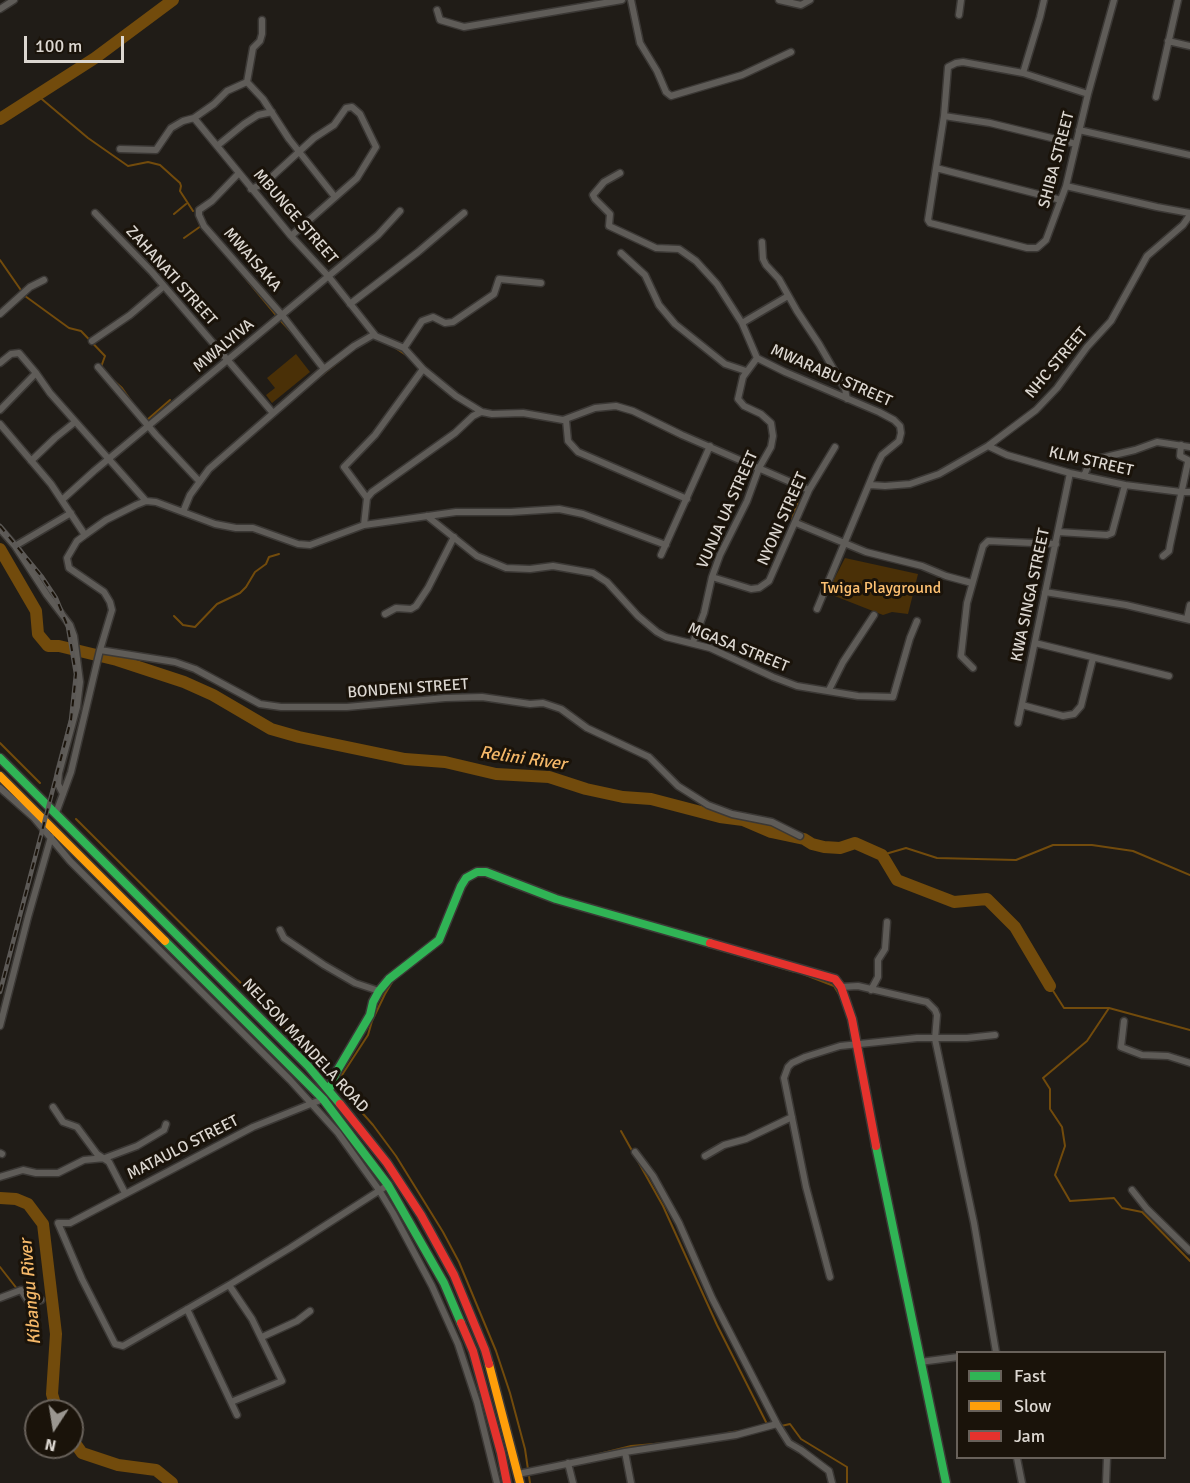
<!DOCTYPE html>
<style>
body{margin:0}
#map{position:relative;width:1190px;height:1483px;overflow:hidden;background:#201c17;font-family:Signika,sans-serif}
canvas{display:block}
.legend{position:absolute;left:956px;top:1351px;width:210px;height:108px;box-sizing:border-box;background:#1a130a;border:2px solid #68615a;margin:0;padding:8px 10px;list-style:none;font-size:18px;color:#dcd7d1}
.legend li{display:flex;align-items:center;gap:12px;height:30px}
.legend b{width:30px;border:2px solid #68615a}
.north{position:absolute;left:24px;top:1399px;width:60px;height:60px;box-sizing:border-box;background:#1a130a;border:2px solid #68615a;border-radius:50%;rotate:192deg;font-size:16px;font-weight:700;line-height:24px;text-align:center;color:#dcd7d1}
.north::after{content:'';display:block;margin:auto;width:21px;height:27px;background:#9a9690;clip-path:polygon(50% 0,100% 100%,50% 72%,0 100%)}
.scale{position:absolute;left:24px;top:36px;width:100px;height:27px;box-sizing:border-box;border:3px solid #dcd7d1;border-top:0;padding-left:8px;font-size:18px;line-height:21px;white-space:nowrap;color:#dcd7d1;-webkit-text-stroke:4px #1a130a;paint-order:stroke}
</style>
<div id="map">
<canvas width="1190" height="1483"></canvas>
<ul class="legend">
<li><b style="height:8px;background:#30b455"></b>Fast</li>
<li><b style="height:8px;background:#ff9f0a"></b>Slow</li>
<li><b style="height:8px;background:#e5322d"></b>Jam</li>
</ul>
<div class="north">N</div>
<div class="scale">100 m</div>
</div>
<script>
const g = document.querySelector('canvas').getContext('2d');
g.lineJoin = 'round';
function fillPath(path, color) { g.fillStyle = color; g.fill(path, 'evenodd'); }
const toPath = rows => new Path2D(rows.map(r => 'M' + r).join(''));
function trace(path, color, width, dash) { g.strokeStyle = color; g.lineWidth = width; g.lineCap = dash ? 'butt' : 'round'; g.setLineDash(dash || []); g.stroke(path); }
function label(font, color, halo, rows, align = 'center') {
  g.font = font + ' Signika,sans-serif'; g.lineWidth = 6; g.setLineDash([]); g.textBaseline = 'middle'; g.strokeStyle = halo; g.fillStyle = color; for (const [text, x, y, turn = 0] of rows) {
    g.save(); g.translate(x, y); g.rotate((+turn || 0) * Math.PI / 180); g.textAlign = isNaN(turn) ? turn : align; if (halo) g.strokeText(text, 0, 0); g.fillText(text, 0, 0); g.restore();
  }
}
fillPath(toPath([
 [296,354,310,372,272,403,266,395,275,388,267,378],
 [845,558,918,574,908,614,892,612,883,615,827,593]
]), '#4a3007');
trace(toPath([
 [37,95,88,138,128,166,148,162,160,165,180,183,181,186,180,191,193,211],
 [174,214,186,204],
 [184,238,201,226],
 [0,260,25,296,69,328,81,331,105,356,101,367],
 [232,262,276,315],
 [280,320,296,337],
 [391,345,409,357],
 [317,379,346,356],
 [113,380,122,388,134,405],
 [145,419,147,420,170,400],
 [657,426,681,438],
 [792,519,800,495,797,488],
 [800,521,809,525],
 [174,616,183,625,195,627,217,604,240,593,246,587,255,572,266,564,269,557,279,554],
 [0,743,40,783],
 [76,819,268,1010,331,1078],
 [882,855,906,848,937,858,1016,860,1053,845,1092,845,1133,851,1190,875],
 [510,886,525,891],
 [699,944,795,972],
 [803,974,834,986,840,996],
 [1050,986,1064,1008,1109,1008,1190,1030],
 [1109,1008,1087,1041,1043,1078,1050,1089,1050,1109,1062,1127,1065,1146,1055,1175,1070,1201,1114,1198,1122,1208,1142,1212,1190,1261],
 [335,1082,373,1125,396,1156,443,1232,459,1262,496,1351,510,1393,525,1449,530,1483],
 [347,1094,342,1075,368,1035,372,1021,385,994,394,979],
 [621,1131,663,1206,717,1325,768,1426],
 [0,1267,18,1290],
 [768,1429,790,1424,801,1439,847,1467,847,1483],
 [727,1433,739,1431],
 [591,1456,631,1446,665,1443]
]), '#724b0c', 2);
trace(toPath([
 [0,119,95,58,173,0],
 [0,549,36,611,38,634,48,646,59,646,117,660,184,682,213,695,271,729,299,737,405,759,445,762,496,774,549,777,586,789,623,797,651,799,720,817,743,820,771,832,804,839,812,844,824,847,840,848,855,843,882,855,897,880,954,902,987,899,1015,927,1050,986],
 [0,1198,16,1199,28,1204,43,1224,56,1334,52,1394,57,1411],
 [72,1439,82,1453,118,1465,156,1470,172,1483]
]), '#724b0c', 12);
const street = toPath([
 [631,0,640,43,657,71,666,92,671,96,742,75,791,52],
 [779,0,801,5,810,0],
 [1044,0,1040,17,1023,73,1088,94],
 [0,9,14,0],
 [437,10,440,20,464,27,622,0],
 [959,15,961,0],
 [1168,41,1190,46],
 [1023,73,963,62,956,63,948,67,944,116,928,220,930,223,1027,248,1037,248,1046,240,1066,186,1088,94,1114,0],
 [247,82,253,48,260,41,262,34,262,20],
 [1156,97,1178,0],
 [944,116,990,123,1076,144],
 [194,118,291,236,329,277,375,335],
 [1079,130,1190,155],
 [217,146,244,124,258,115,272,112],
 [120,149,156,150,171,128,183,121,194,118,214,104,227,91,247,82,263,99,289,139,335,197],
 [936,168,1061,200],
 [239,173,212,201,199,210,199,215,204,226,282,315,324,369],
 [620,173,604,182,593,195,595,199,610,214,609,226,656,248,679,249,696,261,717,284,742,323,757,358,785,372,879,412,894,420,900,426,901,433,899,441,882,455,877,465,817,609],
 [1066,186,1157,207,1190,213],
 [251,189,265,183,314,138,334,125,346,108,352,107,360,114,376,147,357,178,291,236],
 [95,213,152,272,273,413],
 [762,242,763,259,766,265,779,279,797,311,819,344,845,389,847,399],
 [621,253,645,275,659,305,675,324,725,364,746,371],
 [350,304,418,252,464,213],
 [0,314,30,287,44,280],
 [742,323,788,296],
 [92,341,130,315,164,286],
 [404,348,422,321,433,317,445,323,453,322,494,294,499,279,541,283],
 [0,363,11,354,19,353,36,373,50,393,146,501],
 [98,367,156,435,199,481],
 [0,410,36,373],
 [566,420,568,441,578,452,687,499],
 [0,424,51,484,85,535],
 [988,446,1007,455,1070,473,1125,485,1181,492,1190,492],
 [31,461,55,438,75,422],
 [1084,476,1088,466,1097,459,1135,450,1157,442,1190,447],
 [870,485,885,486,910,484,939,474,988,446,1036,410,1057,388,1087,347,1111,321,1147,256,1183,225,1190,215],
 [367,498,344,467,375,435,423,369],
 [63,499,94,471,378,235,400,211],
 [183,512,190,495,209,469,324,369,354,346,373,335,404,348,423,369,456,396,482,412,492,414,523,413,563,420,595,408,616,406,633,411,682,435,809,490],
 [427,516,477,556,506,568,530,569,553,566,593,573,607,582,638,616,657,632,666,637,710,648,773,677,797,686,858,696,893,697,910,638,917,621],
 [796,523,866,552,922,566,946,576,972,583],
 [364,525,367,498,372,492,455,433,473,416,481,412],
 [0,529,15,546,47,595,70,625,74,636,80,682,77,707,59,773,58,784,63,794],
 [1058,532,1107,535,1112,533,1125,485],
 [15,546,71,513],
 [661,555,710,446],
 [1163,556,1169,551,1170,545,1188,462,1188,460,1180,456,1181,445],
 [712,577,751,589,759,588,769,581,809,490,835,447],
 [1045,592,1126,605,1190,620],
 [385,614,396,608,411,609,416,606,428,588,454,537],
 [1187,619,1190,605],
 [693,642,704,613,712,577,720,555,747,501,759,468,771,447,773,436,771,423,761,414,744,406,738,399,743,377,757,358],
 [1035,643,1169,676],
 [100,650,175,662,195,669,260,704,281,707,347,707,445,698,482,697,530,704,543,703,561,709,587,728,649,757,678,786,708,805,732,814,772,822,800,836],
 [973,668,961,656,967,603,983,546,988,541,1056,544],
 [829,690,843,662,874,615],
 [1022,705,1063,716,1074,714,1081,706,1093,658],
 [1018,723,1070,473],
 [0,788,34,818,70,861,290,1080,338,1133,379,1190,393,1213,432,1286,458,1344,477,1402,497,1483],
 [56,813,71,772,100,650,112,610,110,602,104,592,69,568,67,558,77,541,85,535,106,520,136,505,146,501,156,502,215,524,236,528,253,528,298,544,310,545,364,525,456,512,511,512,559,509,583,514,666,545],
 [280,930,284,938,324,965,355,983,379,991],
 [841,987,858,986,927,1002,935,1010,937,1015,935,1039,974,1223,996,1352],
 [871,990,878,977,878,960,885,949,887,922],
 [1124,1021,1121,1047,1142,1055,1168,1056,1190,1063],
 [0,1026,28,917,51,837],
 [323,1099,253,1127,70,1223,58,1223,82,1279,115,1344,123,1346,229,1285,290,1248,388,1185],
 [53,1107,63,1122,77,1127,97,1154,109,1162,125,1193],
 [635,1152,653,1176,679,1223,712,1298,777,1424,789,1443,801,1450,829,1471,832,1483],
 [0,1153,2,1154],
 [705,1156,724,1145,746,1139,792,1117],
 [0,1177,23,1170,36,1173,58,1173,84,1160,105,1158,137,1146,164,1130,166,1124],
 [1132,1190,1147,1209,1190,1251],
 [830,1277,806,1187,784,1078,788,1067,792,1063,805,1057,840,1046,917,1038,967,1038,995,1035],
 [229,1285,252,1319,282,1381,231,1402],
 [0,1298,21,1290,30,1304,41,1300],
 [187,1309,237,1415],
 [262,1337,297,1321,310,1311],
 [920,1362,958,1357],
 [625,1452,631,1483],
 [1017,1458,1022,1483],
 [568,1463,573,1483],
 [518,1474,625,1452,736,1435,777,1424],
 [1106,1483,1107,1458]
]);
const fast = toPath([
 [0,758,308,1066,340,1104],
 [165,941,323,1099,388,1185,444,1283,461,1323],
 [329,1090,337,1071,370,1015,373,1002,379,991,389,979,439,940,461,886,466,878,477,872,486,872,556,899,710,943],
 [876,1146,946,1483]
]);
const slow = toPath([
 [0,776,165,941],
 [489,1364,520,1483]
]);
const jam = toPath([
 [710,943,835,979,841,987,852,1019,876,1146],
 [340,1104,387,1163,421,1215,454,1275,485,1350,489,1364],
 [461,1323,473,1351,501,1453,507,1483]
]);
trace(street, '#3b3835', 9);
trace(fast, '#3b3835', 11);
trace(slow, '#3b3835', 11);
trace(jam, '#3b3835', 11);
trace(street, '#5f5c58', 6);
trace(fast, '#30b455', 8);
trace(slow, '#ff9f0a', 8);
trace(jam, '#e5322d', 8);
const rail = toPath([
 [0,526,42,577,56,598,68,627,76,674,71,720,0,992]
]);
trace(rail, '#5c5956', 4.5);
trace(rail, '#1a130a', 2, [7]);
label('16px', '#dcd7d1', '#1a130a', [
 ["SHIBA STREET",1057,160,-75],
 ["MBUNGE STREET",295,217,49],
 ["MWAISAKA",252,260,49],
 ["ZAHANATI STREET",171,276,48],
 ["MWALYIVA",224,346,-40],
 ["NHC STREET",1057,363,-50],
 ["MWARABU STREET",831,376,24],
 ["KLM STREET",1091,462,13],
 ["VUNJA UA STREET",728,510,-66],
 ["NYONI STREET",783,519,-66],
 ["KWA SINGA STREET",1031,595,-78],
 ["MGASA STREET",738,648,22],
 ["BONDENI STREET",408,689,-4],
 ["NELSON MANDELA ROAD",305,1046,47],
 ["MATAULO STREET",183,1148,-27]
]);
label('16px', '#fec172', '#1a130a', [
 ["Twiga Playground",881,589]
]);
label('italic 18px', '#f5b869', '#1a130a', [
 ["Relini River",523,759,8],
 ["Kibangu River",31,1292,-95]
]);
</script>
